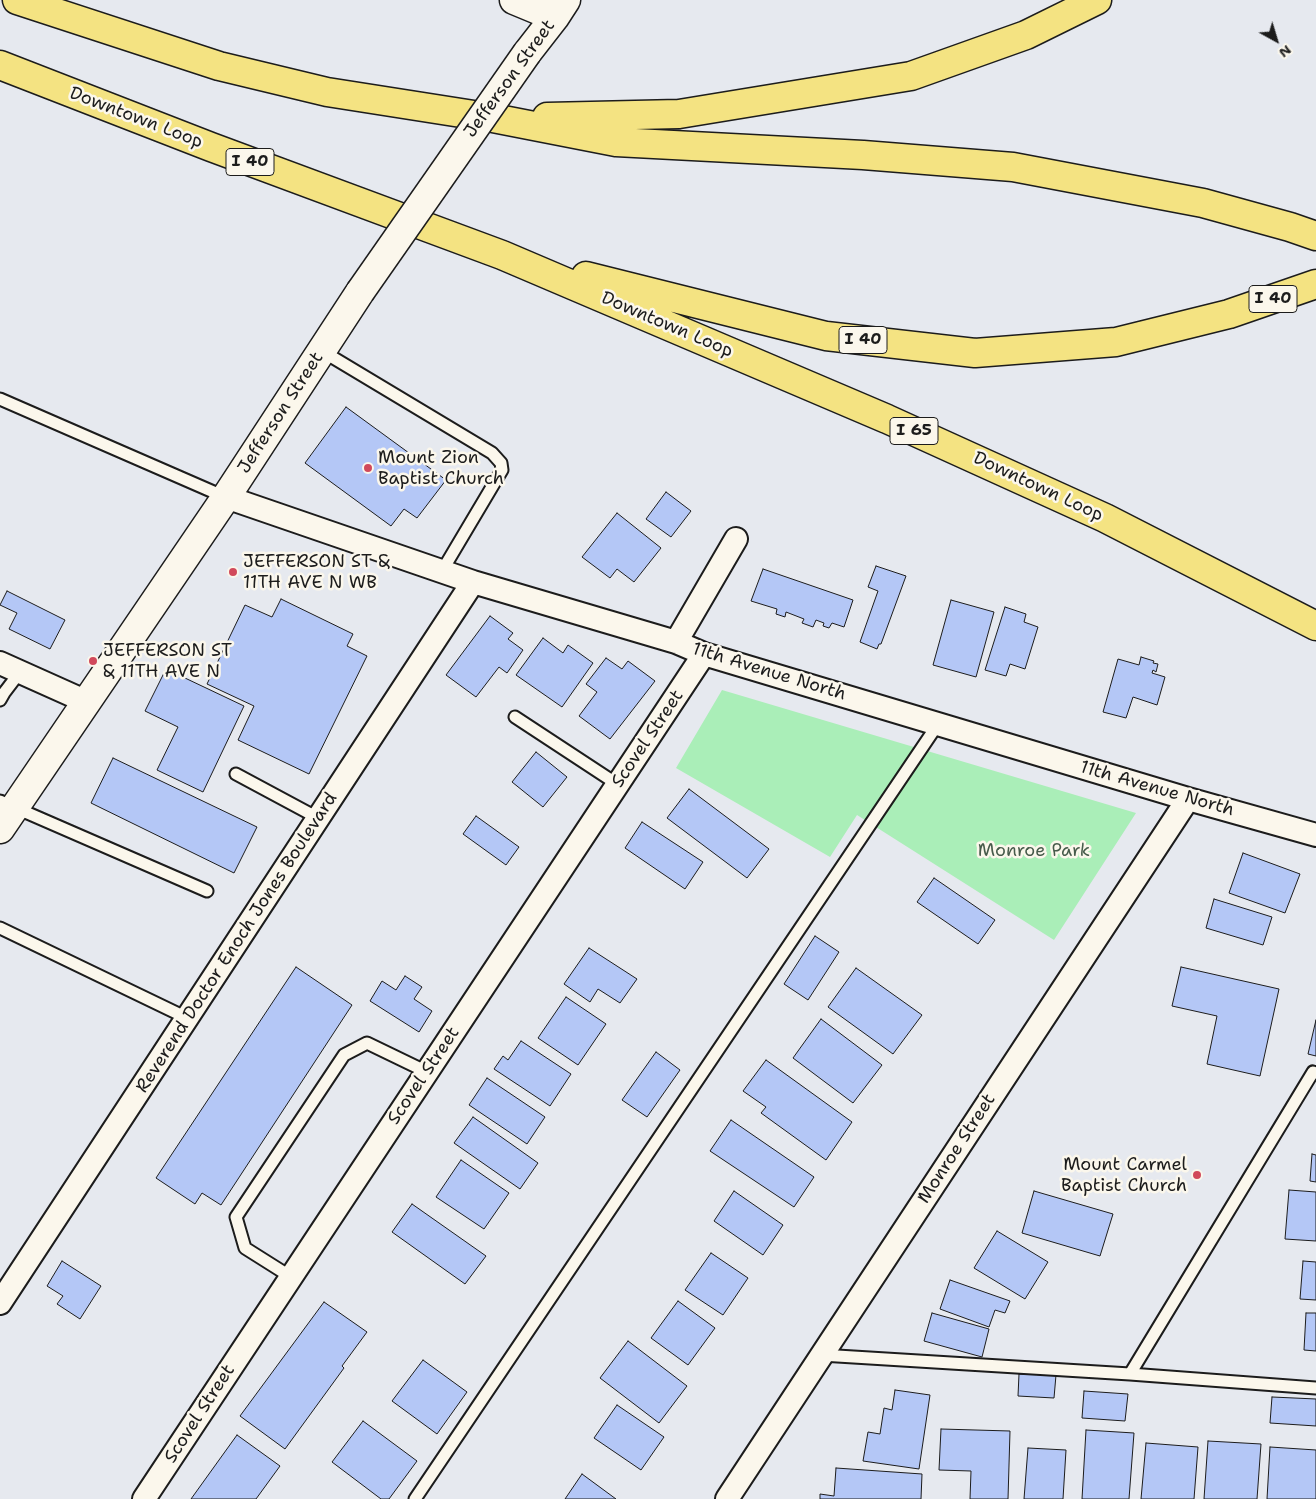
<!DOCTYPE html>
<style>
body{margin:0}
#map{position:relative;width:1316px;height:1499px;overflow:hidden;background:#e6e9ef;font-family:"Shantell Sans",sans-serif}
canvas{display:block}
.north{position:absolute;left:1251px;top:15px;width:50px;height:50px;-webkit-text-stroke:4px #fbf7ec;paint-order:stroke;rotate:141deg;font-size:14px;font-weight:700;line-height:20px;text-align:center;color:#1c1c1c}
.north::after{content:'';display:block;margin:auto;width:18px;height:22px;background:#1c1c1c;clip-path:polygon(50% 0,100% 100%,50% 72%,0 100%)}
</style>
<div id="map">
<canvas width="1316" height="1499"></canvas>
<div class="north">N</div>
</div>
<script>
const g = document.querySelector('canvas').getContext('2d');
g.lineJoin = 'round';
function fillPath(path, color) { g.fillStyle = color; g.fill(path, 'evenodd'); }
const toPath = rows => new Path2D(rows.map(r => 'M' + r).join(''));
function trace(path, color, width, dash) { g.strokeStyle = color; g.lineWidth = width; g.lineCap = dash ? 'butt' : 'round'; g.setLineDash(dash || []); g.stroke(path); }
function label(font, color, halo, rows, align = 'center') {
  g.font = font + ' "Shantell Sans",sans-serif'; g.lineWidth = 5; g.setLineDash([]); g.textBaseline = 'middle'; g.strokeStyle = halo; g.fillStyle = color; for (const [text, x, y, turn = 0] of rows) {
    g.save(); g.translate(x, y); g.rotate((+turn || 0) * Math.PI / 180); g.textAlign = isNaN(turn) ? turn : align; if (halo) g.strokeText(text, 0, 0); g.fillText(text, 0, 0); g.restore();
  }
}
fillPath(toPath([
 [722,690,1136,813,1054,940,857,815,830,857,676,768]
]), '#aaeeb8');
const building = toPath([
 [346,407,446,480,417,518,404,509,391,526,305,463,346,407],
 [666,492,691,511,671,537,646,519,666,492],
 [617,513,661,548,634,582,617,569,610,578,582,557,617,513],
 [876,566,906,576,881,644,879,644,877,649,860,642,878,591,868,587,876,566],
 [763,569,853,600,844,627,832,623,829,628,823,626,824,623,816,620,813,627,802,623,804,619,786,612,785,617,776,614,777,609,751,601,763,569],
 [7,591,65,620,50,649,9,629,17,613,0,605,7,591],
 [281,599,353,634,347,646,367,656,309,774,238,740,254,706,207,684,245,605,272,617,281,599],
 [951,600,994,612,976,677,933,665,951,600],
 [1005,607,1026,614,1024,622,1038,627,1025,669,1010,664,1006,676,985,670,1005,607],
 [490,616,513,633,508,639,523,650,507,673,499,667,476,697,446,675,490,616],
 [543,638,563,653,568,645,593,663,562,707,516,675,543,638],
 [1141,657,1154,661,1153,663,1158,664,1156,672,1153,670,1152,673,1165,677,1157,705,1133,697,1126,718,1103,712,1118,659,1139,665,1141,657],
 [606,658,622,669,628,661,655,681,610,739,579,716,597,692,586,684,606,658],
 [166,669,244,706,203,792,157,770,178,727,145,711,166,669],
 [536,752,567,777,543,807,512,782,536,752],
 [113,758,257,827,234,873,91,803,113,758],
 [689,789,769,849,747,878,667,818,689,789],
 [476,816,519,847,506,865,463,834,476,816],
 [642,822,703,862,685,889,625,848,642,822],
 [1243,853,1300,874,1285,913,1229,893,1243,853],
 [934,878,995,920,978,944,917,902,934,878],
 [1214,899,1272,917,1263,945,1206,928,1214,899],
 [815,936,839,952,808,1000,784,984,815,936],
 [589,948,637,979,620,1003,598,989,590,1002,564,984,589,948],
 [296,967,352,1005,221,1205,202,1193,195,1204,156,1178,296,967],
 [1181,967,1279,989,1260,1076,1207,1064,1217,1016,1172,1006,1181,967],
 [856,968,922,1015,893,1054,828,1007,856,968],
 [405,976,422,987,414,999,432,1011,419,1032,370,1001,382,981,396,990,405,976],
 [566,997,606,1024,578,1065,538,1038,566,997],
 [821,1019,882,1065,853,1103,793,1058,821,1019],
 [1316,1020,1316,1056,1308,1054,1316,1020],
 [521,1041,571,1074,550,1106,494,1069,503,1056,508,1060,521,1041],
 [656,1052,680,1070,647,1117,622,1100,656,1052],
 [766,1060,852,1122,826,1160,761,1113,766,1107,743,1091,766,1060],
 [487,1078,545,1117,527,1144,469,1105,487,1078],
 [473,1117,538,1163,520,1189,454,1143,473,1117],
 [731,1120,814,1177,794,1207,710,1151,731,1120],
 [1312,1154,1316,1155,1316,1182,1310,1181,1312,1154],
 [461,1160,509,1193,484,1229,436,1197,461,1160],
 [1289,1190,1316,1192,1316,1241,1285,1239,1289,1190],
 [734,1191,783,1225,763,1255,714,1221,734,1191],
 [1034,1191,1113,1214,1100,1256,1022,1233,1034,1191],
 [412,1204,486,1256,465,1284,392,1232,412,1204],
 [997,1231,1048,1262,1025,1299,974,1268,997,1231],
 [711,1253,748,1278,723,1315,685,1290,711,1253],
 [62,1261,101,1286,80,1319,57,1304,63,1296,47,1286,62,1261],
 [1303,1261,1316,1262,1316,1300,1300,1299,1303,1261],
 [950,1280,1010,1301,1005,1313,995,1310,989,1327,940,1309,950,1280],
 [678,1301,715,1328,688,1365,651,1338,678,1301],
 [324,1302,367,1332,342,1366,344,1368,285,1449,240,1416,324,1302],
 [932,1313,989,1329,982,1357,924,1341,932,1313],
 [1306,1313,1316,1313,1316,1351,1304,1350,1306,1313],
 [628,1341,687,1386,659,1423,600,1378,628,1341],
 [423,1360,467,1392,437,1434,392,1401,423,1360],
 [1019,1374,1056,1375,1054,1398,1018,1396,1019,1374],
 [895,1390,930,1395,919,1469,863,1461,868,1432,880,1434,884,1408,892,1410,895,1390],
 [1084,1391,1128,1394,1125,1421,1082,1418,1084,1391],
 [1272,1397,1316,1399,1316,1426,1270,1423,1272,1397],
 [617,1405,664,1437,641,1470,594,1438,617,1405],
 [363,1421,417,1461,389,1499,381,1499,332,1462,363,1421],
 [941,1429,1010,1431,1008,1499,970,1499,971,1471,939,1470,941,1429],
 [1086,1430,1134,1433,1129,1499,1082,1499,1086,1430],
 [237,1435,280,1466,256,1499,191,1499,237,1435],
 [1208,1441,1261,1444,1257,1499,1204,1499,1208,1441],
 [1146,1443,1198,1447,1194,1499,1141,1499,1146,1443],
 [1270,1447,1316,1450,1316,1499,1267,1499,1270,1447],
 [1028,1448,1066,1450,1063,1499,1024,1499,1028,1448],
 [836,1468,922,1474,921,1499,820,1499,820,1494,834,1496,836,1468],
 [582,1474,616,1499,565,1499,582,1474]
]);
fillPath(building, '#b4c7f6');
trace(building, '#1c1c1c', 1);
const lane = toPath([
 [322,351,492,453,501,463,502,470,442,571],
 [0,399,225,497],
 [0,700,4,693,20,672],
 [515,717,617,784],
 [236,774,318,818],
 [0,801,207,891],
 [0,928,187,1018],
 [1316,1073,1313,1072,1130,1374,1316,1388],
 [291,1277,245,1248,236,1217,344,1055,367,1043,427,1072],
 [821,1355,1130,1374],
 [415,1499,938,724]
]);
const street = toPath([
 [226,497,473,582,676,642,704,654,1188,799,1316,835],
 [676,642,736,539],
 [0,663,87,702],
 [0,1303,473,582],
 [144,1499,704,654],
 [727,1499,1188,799]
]);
const secondary = toPath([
 [514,0,555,17],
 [527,53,555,17,566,0],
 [0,829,226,497,360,292]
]);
const highway = toPath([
 [17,0,219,66,327,92,493,118,616,142,863,155,1013,167,1203,203,1290,227,1316,236],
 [0,65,211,147,502,255,887,419,1105,518,1316,626],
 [547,117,679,114,911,76,1026,35,1097,0],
 [586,276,826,336,975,353,1116,342,1229,314,1316,284]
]);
trace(lane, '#1c1c1c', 15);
trace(street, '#1c1c1c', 26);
trace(secondary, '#1c1c1c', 31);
trace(highway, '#1c1c1c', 31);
trace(lane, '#fbf7ec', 11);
trace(street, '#fbf7ec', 22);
trace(secondary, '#fbf7ec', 28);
trace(highway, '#f4e382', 28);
const secondaryBridge = toPath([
 [360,292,527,53]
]);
trace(secondaryBridge, '#1c1c1c', 31, []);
trace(secondaryBridge, '#fbf7ec', 28);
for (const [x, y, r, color] of [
 [368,468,5,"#d1495b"],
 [233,572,5,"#d1495b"],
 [93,661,5,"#d1495b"],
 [1197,1175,5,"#d1495b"]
]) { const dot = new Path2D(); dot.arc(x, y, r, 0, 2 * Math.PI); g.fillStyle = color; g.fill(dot); trace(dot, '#fbf7ec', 2); }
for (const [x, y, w] of [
 [250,162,48],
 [1273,299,48],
 [863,340,48],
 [914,431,48]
]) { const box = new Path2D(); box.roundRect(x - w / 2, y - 13.5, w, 27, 4); g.fillStyle = '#fbf7ec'; g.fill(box); trace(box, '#1c1c1c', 1); }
label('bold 16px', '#1c1c1c', null, [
 ["I 40",250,162],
 ["I 40",1273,299],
 ["I 40",863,340],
 ["I 65",914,431]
]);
label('18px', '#1c1c1c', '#fbf7ec', [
 ["Jefferson Street",510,79,-54],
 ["Downtown Loop",136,118,21],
 ["Downtown Loop",667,325,23],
 ["Jefferson Street",281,413,-57],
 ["Downtown Loop",1038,487,25],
 ["11th Avenue North",769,672,17],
 ["Scovel Street",648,739,-56],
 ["11th Avenue North",1157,789,16],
 ["Reverend Doctor Enoch Jones Boulevard",237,943,-57],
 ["Scovel Street",424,1076,-56],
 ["Monroe Street",957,1149,-57],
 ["Scovel Street",200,1414,-57]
]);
label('18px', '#1c1c1c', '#fbf7ec', [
 ["Mount Zion",378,458],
 ["Baptist Church",378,479],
 ["JEFFERSON ST &",243,562],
 ["11TH AVE N WB",243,583],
 ["JEFFERSON ST",103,651],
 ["& 11TH AVE N",103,672],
 ["Mount Carmel",1187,1165,"right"],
 ["Baptist Church",1187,1186,"right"]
], 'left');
label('18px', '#475b4b', '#fbf7ec', [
 ["Monroe Park",1034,851]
]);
</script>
